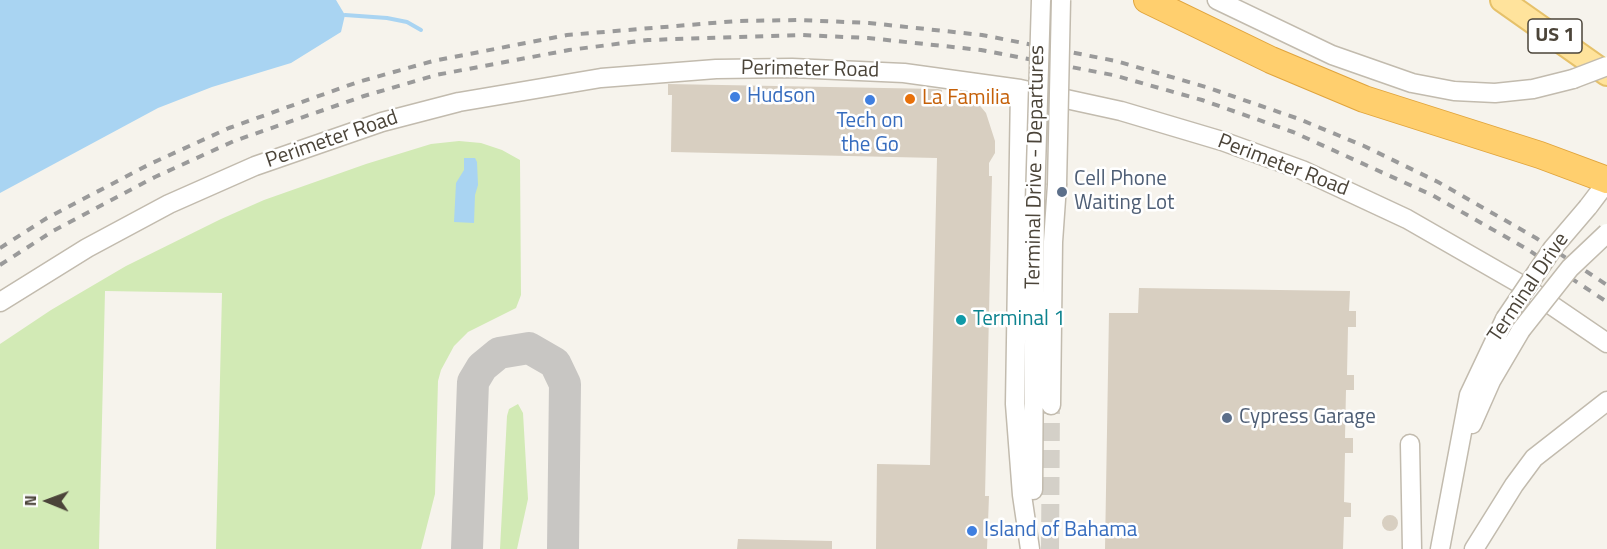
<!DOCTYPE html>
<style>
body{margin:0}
#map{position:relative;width:1607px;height:549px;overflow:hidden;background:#f6f3ec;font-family:"Titillium Web",sans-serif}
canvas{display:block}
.north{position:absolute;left:18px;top:471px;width:60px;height:60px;-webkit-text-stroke:4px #fff;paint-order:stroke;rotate:271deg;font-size:16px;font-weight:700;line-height:24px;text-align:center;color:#4b4439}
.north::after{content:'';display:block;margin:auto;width:21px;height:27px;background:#4b4439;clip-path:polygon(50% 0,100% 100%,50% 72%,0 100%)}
</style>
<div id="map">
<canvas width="1607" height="549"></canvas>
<div class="north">N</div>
</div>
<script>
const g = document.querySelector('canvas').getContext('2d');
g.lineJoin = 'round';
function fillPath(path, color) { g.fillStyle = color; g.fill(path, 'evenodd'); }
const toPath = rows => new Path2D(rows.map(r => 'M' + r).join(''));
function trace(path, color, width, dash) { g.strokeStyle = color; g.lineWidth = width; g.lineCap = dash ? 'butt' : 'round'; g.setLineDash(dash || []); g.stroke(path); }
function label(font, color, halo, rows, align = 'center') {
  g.font = font + ' "Titillium Web",sans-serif'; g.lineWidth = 5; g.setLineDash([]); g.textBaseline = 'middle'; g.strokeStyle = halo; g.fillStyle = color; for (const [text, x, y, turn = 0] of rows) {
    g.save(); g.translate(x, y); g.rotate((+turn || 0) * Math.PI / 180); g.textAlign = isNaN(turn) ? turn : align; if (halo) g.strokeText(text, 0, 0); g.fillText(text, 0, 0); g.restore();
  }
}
fillPath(toPath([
 [459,141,481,143,502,150,520,160,521,295,516,308,468,332,454,346,441,370,438,381,435,494,421,549,216,549,222,293,105,291,99,549,0,549,0,344,51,310,126,266,221,219,264,200,366,164,431,144],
 [518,404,523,413,528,499,517,549,500,549,507,416,509,409]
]), '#d2eab5');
fillPath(toPath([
 [0,0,336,0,345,15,341,32,291,63,212,87,158,108,0,193],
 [464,158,475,158,477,162,478,185,475,195,474,223,454,222,456,183,464,170]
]), '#a9d4f2');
trace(toPath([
 [345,15,387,18,407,22,421,30]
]), '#a9d4f2', 4);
trace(toPath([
 [467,549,473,382,482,367,499,353,529,348,555,363,565,384,563,549]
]), '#c8c6c3', 32);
fillPath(toPath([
 [668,84,938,89,942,90,942,106,962,94,976,101,986,113,995,141,995,153,989,163,989,176,992,176,985,496,989,496,987,549,876,549,877,464,930,465,937,158,671,152,672,95,668,95],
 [1139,288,1350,291,1349,311,1356,311,1356,327,1348,327,1347,375,1354,375,1354,390,1346,390,1345,438,1353,438,1353,453,1345,453,1344,502,1351,503,1351,517,1344,517,1343,549,1105,549,1109,313,1138,313],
 '1382 523a8 8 0 1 1 16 0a8 8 0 1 1-16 0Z',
 [738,539,832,541,832,549,737,549]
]), '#d8cfc1');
trace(toPath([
 [1050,549,1051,405]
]), '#d4d0c8', 18, [18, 9]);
const minor = toPath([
 [1217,0,1332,55,1412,83,1454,91,1495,93,1533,89,1573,79],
 [1020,89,1015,404,1022,495,1030,549],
 [1588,207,1607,182],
 [0,302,87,248,169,204,255,166,382,122,459,102,601,78,716,69,792,68,904,73,1020,89,1121,111,1222,141,1302,170,1407,219,1522,285,1607,343],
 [1051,405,1053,242,1057,185],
 [1472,424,1491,381,1521,330],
 [1410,444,1412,549],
 [1033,490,1035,201],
 [1440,549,1469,395,1505,319],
 [1474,549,1514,485,1534,458,1607,401]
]);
const major = toPath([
 [1502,0,1607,74]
]);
const highway = toPath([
 [1147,0,1271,60,1364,99,1540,155,1607,180]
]);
trace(minor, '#c2bbae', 21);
trace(major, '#e6c16a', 26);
trace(highway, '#e0a43c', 28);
trace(minor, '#fff', 18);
trace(major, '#ffe39c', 22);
trace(highway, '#ffcf6e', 26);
trace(toPath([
 [0,248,47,218,150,164,229,128,358,82,433,61,567,35,737,21,800,20,869,23,982,35,1116,61,1206,87,1299,119,1364,146,1438,182,1536,238,1607,285],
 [0,265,53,231,155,177,234,141,364,96,436,75,569,50,648,40,801,35,868,38,981,50,1113,75,1202,100,1293,132,1432,195,1527,249,1607,302]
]), '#9a9a9a', 4, [8, 8]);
const minorBridge = toPath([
 [1573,79,1607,66],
 [1057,185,1061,0],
 [1035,201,1041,0],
 [1505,319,1553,248,1588,207],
 [1521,330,1570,268,1607,233]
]);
trace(minorBridge, '#c2bbae', 21, []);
trace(minorBridge, '#fff', 18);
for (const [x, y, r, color] of [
 [735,97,6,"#3f7fe0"],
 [910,99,6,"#e8710a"],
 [870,100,6,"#3f7fe0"],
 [1062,192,6,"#5c6f8a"],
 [961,320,6,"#0f9aa8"],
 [1227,418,6,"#5c6f8a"],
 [972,531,6,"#3f7fe0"]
]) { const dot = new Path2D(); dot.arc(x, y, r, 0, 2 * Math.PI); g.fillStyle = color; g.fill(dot); trace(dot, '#fff', 2); }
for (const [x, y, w] of [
 [1555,36,54]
]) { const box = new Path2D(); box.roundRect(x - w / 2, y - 17, w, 34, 4.5); g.fillStyle = '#fff'; g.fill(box); trace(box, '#4b4439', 1.5); }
label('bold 20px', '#4b4439', null, [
 ["US 1",1555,36]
]);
label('21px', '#4b4439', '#fff', [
 ["Perimeter Road",810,70,1],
 ["Perimeter Road",332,140,-19],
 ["Perimeter Road",1283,166,21],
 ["Terminal Drive - Departures",1036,167,-89],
 ["Terminal Drive",1529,288,-56]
]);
label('21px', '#366cbe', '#fff', [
 ["Hudson",747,97],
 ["Tech on",870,122,"center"],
 ["the Go",870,146,"center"],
 ["Island of Bahama",984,531]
], 'left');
label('21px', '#c56008', '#fff', [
 ["La Familia",922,99]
], 'left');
label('21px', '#4e5e75', '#fff', [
 ["Cell Phone",1074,180],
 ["Waiting Lot",1074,204],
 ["Cypress Garage",1239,418]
], 'left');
label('21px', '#0d838f', '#fff', [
 ["Terminal 1",973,320]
], 'left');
</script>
